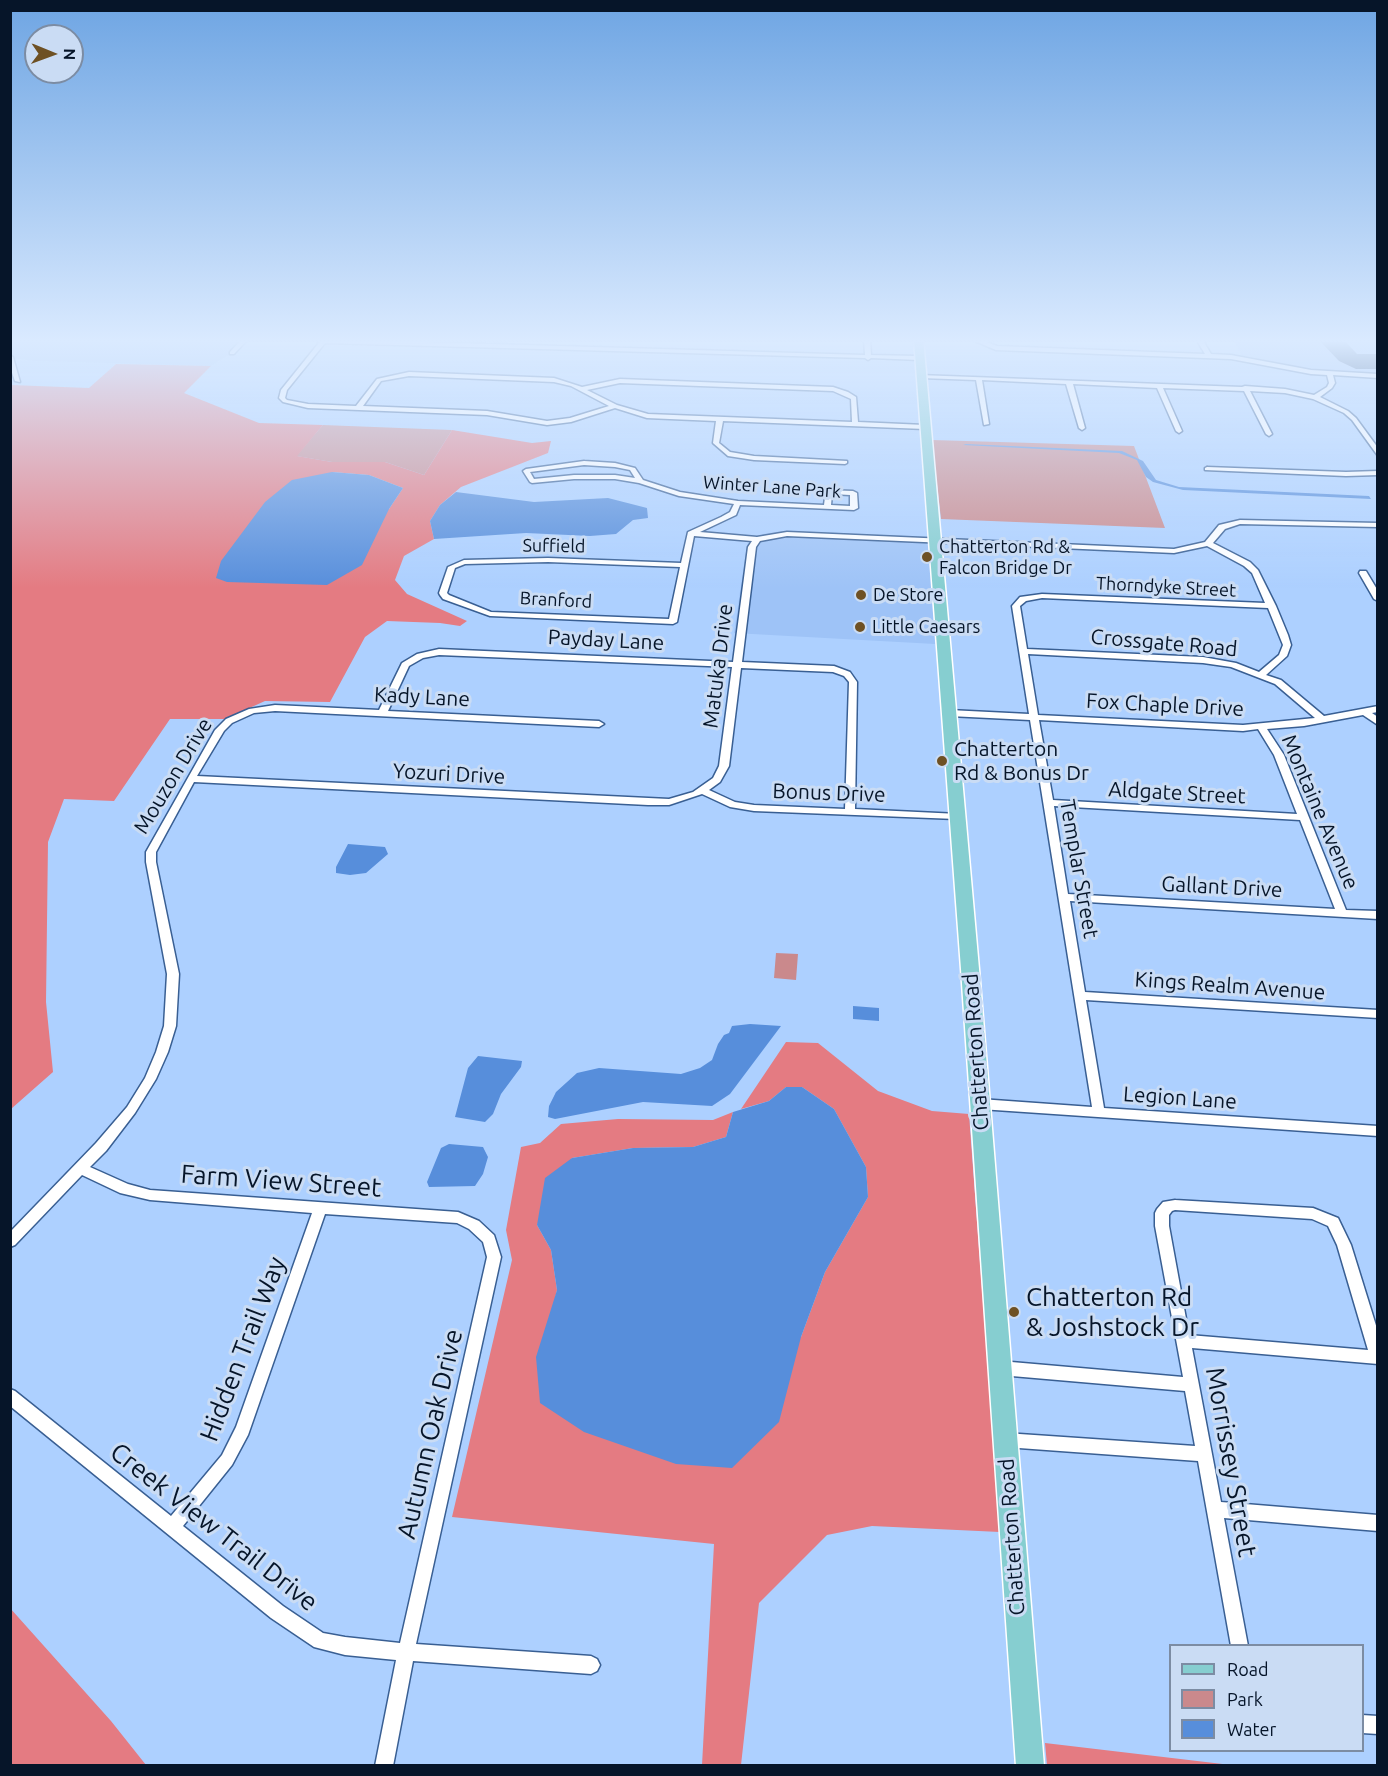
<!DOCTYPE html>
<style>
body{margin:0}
#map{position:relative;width:1388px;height:1776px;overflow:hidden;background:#add0ff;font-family:Ubuntu,sans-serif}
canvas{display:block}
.frame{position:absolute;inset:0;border:12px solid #061529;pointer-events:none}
.legend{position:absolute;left:1169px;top:1644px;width:195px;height:108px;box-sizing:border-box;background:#cadcf4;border:2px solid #7c8ca3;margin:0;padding:8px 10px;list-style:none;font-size:18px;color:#061529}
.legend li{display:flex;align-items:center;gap:12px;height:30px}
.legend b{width:30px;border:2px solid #7c8ca3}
.north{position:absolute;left:24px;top:24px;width:60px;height:60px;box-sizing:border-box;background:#cadcf4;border:2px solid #7c8ca3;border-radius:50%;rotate:91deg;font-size:16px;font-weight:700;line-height:24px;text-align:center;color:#061529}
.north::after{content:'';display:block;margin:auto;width:21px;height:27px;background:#6e5124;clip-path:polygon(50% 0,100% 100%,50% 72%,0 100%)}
</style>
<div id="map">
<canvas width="1388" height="1776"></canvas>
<div class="frame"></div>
<ul class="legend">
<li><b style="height:8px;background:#86ced0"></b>Road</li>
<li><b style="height:16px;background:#ca898c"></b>Park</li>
<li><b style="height:16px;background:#578edb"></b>Water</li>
</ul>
<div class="north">N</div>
</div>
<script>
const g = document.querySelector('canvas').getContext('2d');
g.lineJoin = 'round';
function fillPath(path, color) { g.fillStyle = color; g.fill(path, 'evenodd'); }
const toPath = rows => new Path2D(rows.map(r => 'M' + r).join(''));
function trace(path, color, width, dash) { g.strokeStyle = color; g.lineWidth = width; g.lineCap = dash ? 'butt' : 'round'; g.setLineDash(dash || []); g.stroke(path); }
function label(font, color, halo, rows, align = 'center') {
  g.font = font + ' Ubuntu,sans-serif'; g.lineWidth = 6; g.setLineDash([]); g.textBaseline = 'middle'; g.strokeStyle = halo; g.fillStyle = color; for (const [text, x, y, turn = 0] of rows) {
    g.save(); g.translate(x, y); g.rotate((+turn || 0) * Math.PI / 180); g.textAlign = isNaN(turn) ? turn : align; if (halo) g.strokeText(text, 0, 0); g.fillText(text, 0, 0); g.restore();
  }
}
fillPath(toPath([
 [10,339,245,339,232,353,211,366,34,361,11,358],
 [1233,339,1377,339,1377,374,1318,372,1241,355],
 [782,531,930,537,935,644,734,633,747,544,763,534]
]), '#9ec3f7');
fillPath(toPath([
 [323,425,452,430,424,475,385,462,332,462,296,456],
 [932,440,1134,446,1165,528,941,519],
 [776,953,798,954,796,980,774,978]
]), '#ca898c');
fillPath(toPath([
 [116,364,211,366,184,393,259,423,323,425,297,456,332,462,385,462,424,475,452,430,532,443,551,441,548,453,461,487,440,505,430,521,434,539,404,556,395,580,407,594,467,621,460,626,440,623,387,621,365,637,330,702,265,701,225,719,170,719,114,801,64,799,48,842,46,1002,53,1072,11,1109,11,385,89,388],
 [332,472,369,475,403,488,389,509],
 [786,1042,818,1043,878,1091,932,1111,969,1114,1000,1532,872,1526,827,1535,759,1603,741,1765,702,1765,714,1544,452,1517,512,1260,506,1230,521,1147,540,1143,561,1124,618,1119,713,1120,733,1112,726,1137,693,1147,633,1148,572,1158,537,1225,551,1250,557,1290,551,1316,801,1337,825,1272,868,1197,866,1167,834,1109,802,1087,786,1087,769,1101,741,1109],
 [10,1608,111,1721,146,1765,11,1765],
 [1045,1743,1231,1765,1047,1765]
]), '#e47b82');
fillPath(toPath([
 [966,444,1122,451,1143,461,1156,480,1179,487,1369,496,1371,499,1183,490,1153,482,1146,477,1137,460,1119,453,963,445],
 [332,472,369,475,403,488,389,509,362,565,327,585,227,582,216,578,221,561,265,502,292,480],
 [456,492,534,502,608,498,647,508,648,518,633,520,616,534,590,536,526,533,434,539,430,521,440,505],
 [348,844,385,847,388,854,366,873,350,875,336,873,336,867],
 [853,1006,879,1008,879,1021,853,1019],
 [750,1024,781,1026,730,1094,712,1106,643,1102,555,1119,548,1117,549,1106,556,1092,577,1073,599,1068,681,1074,700,1068,712,1060,718,1044,724,1035,729,1033,732,1026],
 [478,1056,522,1061,521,1067,501,1094,493,1114,485,1122,455,1117,468,1068],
 [786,1087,802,1087,834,1109,866,1167,868,1197,825,1272,801,1337,779,1422,732,1468,676,1464,584,1432,540,1403,536,1357,557,1290,551,1250,537,1225,545,1178,572,1158,633,1148,693,1147,726,1137,733,1112,769,1101],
 [449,1144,483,1147,488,1157,483,1174,475,1186,429,1187,427,1182,441,1148]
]), '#578edb');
fillPath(toPath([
 [1318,339,1343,339,1357,354,1377,354,1377,369,1356,369,1339,361]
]), '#002352');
const minor = toPath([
 [242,339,248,339,234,354,230,354,230,352,242,339],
 [322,339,865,355,864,339,870,339,871,355,919,356,922,358,919,360,871,358,868,360,865,358,325,343,287,390,285,398,287,400,308,404,356,406,377,379,409,372,554,378,582,387,620,379,833,387,848,392,856,397,858,422,925,425,928,427,925,429,723,421,719,443,730,452,754,456,847,461,847,463,845,464,754,460,728,456,713,443,716,421,647,418,615,408,571,422,547,425,487,415,308,408,283,402,279,398,281,390,322,339],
 [409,376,554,382,571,386,609,406,570,418,547,421,487,411,363,406,381,381,409,376],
 [620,383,833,391,851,399,852,422,648,414,617,405,587,390,620,383],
 [970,339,979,339,997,346,1205,354,1196,339,1202,339,1211,354,1231,355,1311,370,1378,374,1378,378,1333,375,1335,383,1332,388,1320,397,1348,411,1356,418,1378,448,1378,456,1352,420,1344,413,1313,399,1285,393,1250,391,1272,434,1269,436,1266,434,1244,391,1163,388,1182,431,1179,433,1176,431,1157,388,1073,384,1085,428,1082,430,1079,428,1066,384,982,380,989,424,984,425,976,380,921,378,918,376,919,375,1242,387,1245,386,1285,389,1314,395,1327,387,1329,383,1327,375,1311,374,1231,359,996,350,970,339],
 [10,355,13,357,20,382,15,381,10,367,10,355],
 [584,461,615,463,635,468,643,480,680,492,738,501,824,505,826,490,853,491,857,493,858,508,854,510,740,505,736,515,700,532,757,537,787,532,1174,549,1205,542,1219,525,1240,520,1378,523,1378,527,1240,524,1225,529,1213,543,1250,562,1258,570,1276,606,1288,635,1291,645,1287,656,1266,675,1281,680,1324,716,1378,706,1378,712,1372,713,1378,717,1378,725,1363,715,1304,726,1267,729,1284,755,1346,910,1378,911,1378,919,1070,901,1085,992,1378,1010,1378,1018,1086,1000,1104,1108,1378,1126,1378,1136,980,1109,976,1107,974,1104,976,1101,980,1099,1092,1107,1030,720,949,716,945,713,949,710,1029,714,1012,606,1020,597,1042,594,1265,603,1252,573,1244,566,1207,546,1174,553,787,536,760,541,756,547,742,662,834,666,850,672,857,682,855,809,959,814,961,816,959,818,956,819,754,811,730,807,702,794,669,805,648,805,194,782,156,852,156,862,179,974,176,1026,168,1052,156,1079,135,1113,106,1151,90,1167,128,1184,150,1190,458,1212,479,1221,494,1235,501,1257,416,1644,591,1656,597,1659,600,1665,597,1671,591,1674,413,1661,393,1766,375,1766,396,1660,345,1655,314,1647,271,1618,10,1406,10,1389,15,1391,171,1516,222,1455,236,1427,312,1213,150,1200,120,1193,82,1175,15,1245,10,1247,10,1232,96,1143,127,1107,145,1078,156,1052,164,1026,167,974,146,862,146,852,215,730,226,719,249,709,275,705,379,710,402,663,417,654,439,649,733,662,748,547,752,541,694,536,677,622,673,624,490,616,443,599,440,595,439,593,448,567,464,560,548,558,681,563,688,532,721,517,730,512,734,504,679,496,639,483,615,479,574,479,532,483,530,482,523,471,526,469,584,461],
 [584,465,615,467,630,470,635,478,615,475,574,475,534,479,530,472,584,465],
 [832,494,850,495,850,506,831,505,832,494],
 [548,562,680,567,669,619,491,612,449,595,447,593,455,568,465,564,548,562],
 [1042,598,1268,608,1283,645,1279,655,1259,672,1236,663,1203,657,1027,649,1020,606,1026,601,1042,598],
 [1028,654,1203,663,1231,667,1275,684,1315,718,1243,725,1038,715,1028,654],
 [439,655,732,667,719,766,713,778,693,792,669,799,197,776,224,731,232,723,254,713,275,711,599,727,604,724,599,721,388,711,409,666,423,658,439,655],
 [741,668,833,672,844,676,849,682,845,809,754,805,735,802,709,790,720,782,729,766,741,668],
 [1039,720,1243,731,1258,729,1274,755,1297,814,1053,800,1039,720],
 [1054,806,1300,820,1335,909,1068,894,1054,806],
 [325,1214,457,1223,469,1229,483,1242,487,1257,400,1643,345,1637,323,1633,283,1606,183,1526,232,1465,248,1435,325,1214],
 [1207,467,1346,472,1378,471,1378,475,1346,476,1205,470,1205,468,1207,467],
 [1360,571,1366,571,1378,591,1378,601,1374,599,1359,573,1360,571],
 [1175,1200,1313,1208,1338,1218,1351,1245,1378,1332,1378,1364,1192,1348,1221,1502,1378,1515,1378,1531,1224,1518,1248,1646,1231,1646,1198,1461,1005,1447,1000,1445,997,1440,1000,1435,1005,1433,1195,1446,1185,1391,1000,1375,995,1373,993,1368,995,1363,1000,1361,1183,1377,1155,1226,1155,1213,1157,1209,1163,1202,1175,1200],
 [1175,1210,1312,1219,1328,1226,1337,1245,1368,1350,1189,1335,1169,1226,1169,1215,1172,1211,1175,1210],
 [1362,1715,1378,1716,1378,1734,1362,1733,1362,1715]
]);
const primary = toPath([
 [914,339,923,339,979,969,1044,1766,1016,1766,961,969,914,339]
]);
trace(minor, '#395f93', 3);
trace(primary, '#fff', 3);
fillPath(minor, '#fff');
fillPath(primary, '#86ced0');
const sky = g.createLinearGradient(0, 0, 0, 588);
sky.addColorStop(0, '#6ea5e3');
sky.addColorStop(0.58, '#daeaff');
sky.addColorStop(1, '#daeaff00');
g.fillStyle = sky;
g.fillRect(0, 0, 1388, 588);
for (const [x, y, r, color] of [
 [927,557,6,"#6e5124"],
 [861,595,6,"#6e5124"],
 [860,627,6,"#6e5124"],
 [942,761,6,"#6e5124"],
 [1014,1312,6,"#6e5124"]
]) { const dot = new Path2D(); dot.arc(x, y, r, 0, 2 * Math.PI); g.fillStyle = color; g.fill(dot); trace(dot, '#cadcf4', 2); }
label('18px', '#061529', '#cadcf4', [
 ["Winter Lane Park",772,487,4],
 ["Suffield",554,546,1],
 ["Thorndyke Street",1166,587,3],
 ["Branford",556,600,3]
]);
label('18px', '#061529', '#cadcf4', [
 ["Chatterton Rd &",939,547],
 ["Falcon Bridge Dr",939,568],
 ["De Store",873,595],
 ["Little Caesars",872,627]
], 'left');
label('21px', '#061529', '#cadcf4', [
 ["Payday Lane",606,640,3],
 ["Crossgate Road",1164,643,5],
 ["Matuka Drive",718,666,-83],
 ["Kady Lane",422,697,3],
 ["Fox Chaple Drive",1165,705,3],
 ["Yozuri Drive",449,774,3],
 ["Mouzon Drive",173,776,-59],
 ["Bonus Drive",829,793,2],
 ["Aldgate Street",1177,793,3],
 ["Montaine Avenue",1320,812,67],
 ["Templar Street",1079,869,80],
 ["Gallant Drive",1222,887,3],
 ["Kings Realm Avenue",1230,986,4],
 ["Chatterton Road",976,1052,-94],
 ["Legion Lane",1180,1098,4],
 ["Chatterton Road",1012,1537,-94]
]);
label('21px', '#061529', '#cadcf4', [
 ["Chatterton",954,749],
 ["Rd & Bonus Dr",954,773]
], 'left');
label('26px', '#061529', '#cadcf4', [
 ["Farm View Street",281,1181,4],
 ["Hidden Trail Way",243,1349,-69],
 ["Autumn Oak Drive",430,1434,-77],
 ["Morrissey Street",1231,1462,80],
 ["Creek View Trail Drive",214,1527,38]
]);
label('26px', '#061529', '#cadcf4', [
 ["Chatterton Rd",1026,1297],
 ["& Joshstock Dr",1026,1327]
], 'left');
</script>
